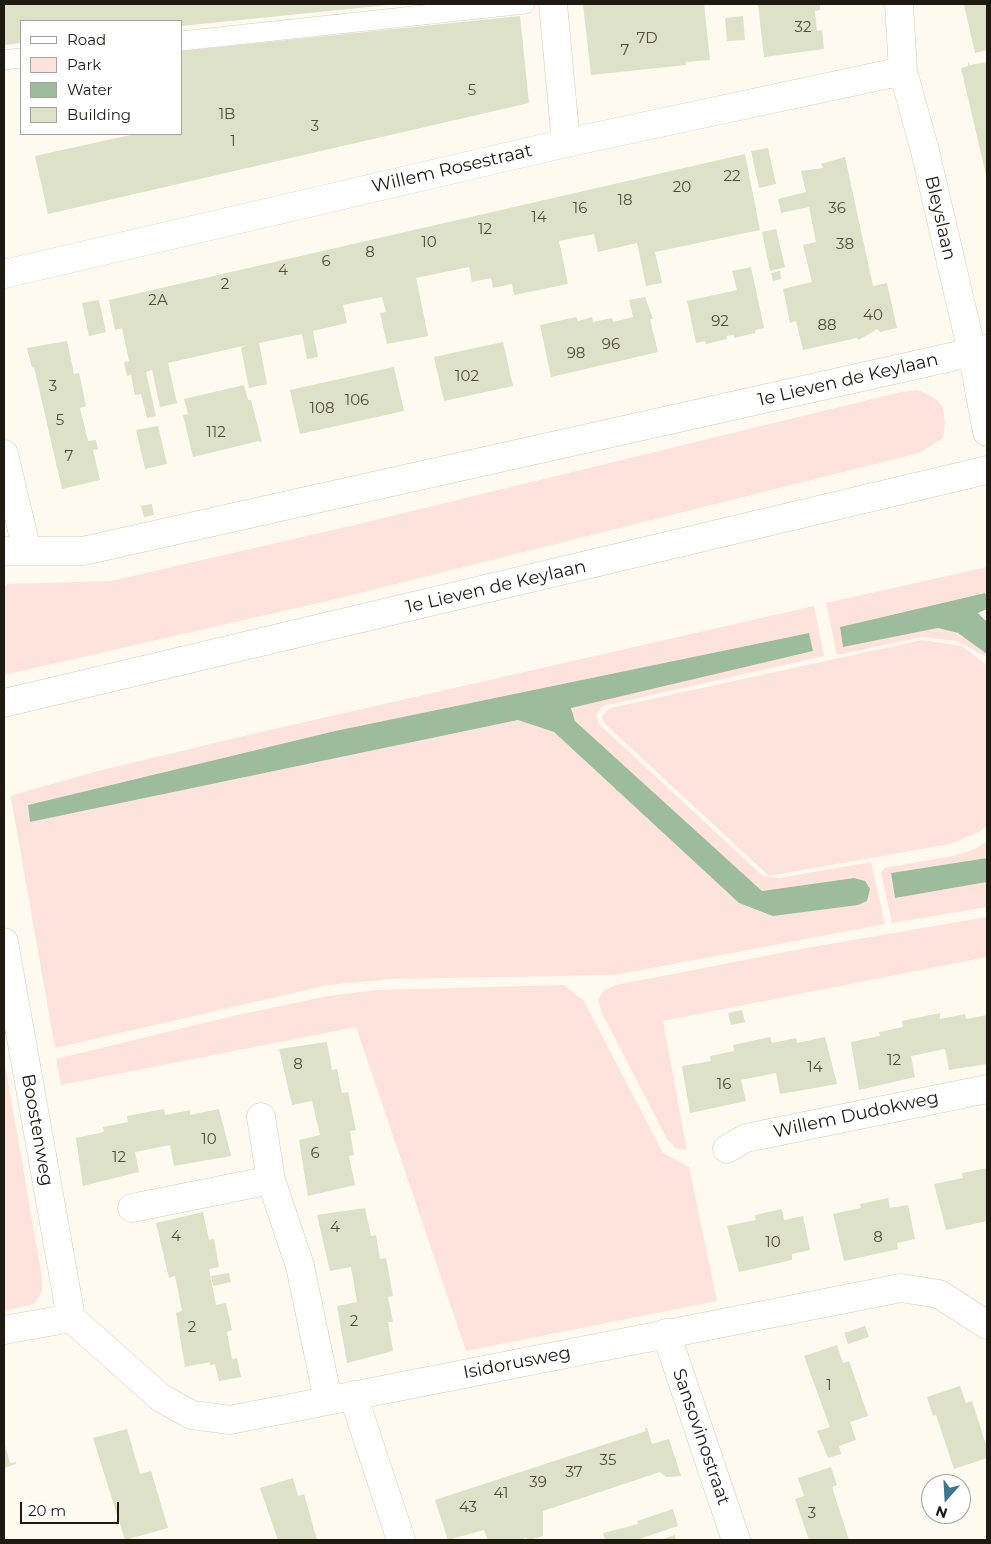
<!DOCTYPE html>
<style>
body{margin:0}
#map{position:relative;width:991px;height:1544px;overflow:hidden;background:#fefaf0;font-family:Montserrat,sans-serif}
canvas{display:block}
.frame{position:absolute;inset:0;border:5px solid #1e1a11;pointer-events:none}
.legend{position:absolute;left:20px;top:20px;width:162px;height:115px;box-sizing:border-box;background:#fff;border:1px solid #a5a3a0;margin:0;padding:6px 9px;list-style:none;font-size:15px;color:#1e1a11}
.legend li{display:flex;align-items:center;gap:10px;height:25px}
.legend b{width:25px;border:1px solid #a5a3a0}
.north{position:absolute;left:921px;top:1474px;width:50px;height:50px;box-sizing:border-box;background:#fff;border:1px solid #a5a3a0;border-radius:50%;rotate:199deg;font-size:14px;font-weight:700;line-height:20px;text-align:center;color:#1e1a11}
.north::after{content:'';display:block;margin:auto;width:18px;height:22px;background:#3d7790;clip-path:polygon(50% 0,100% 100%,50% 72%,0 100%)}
.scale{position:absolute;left:20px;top:1502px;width:99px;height:22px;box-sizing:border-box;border:2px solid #1e1a11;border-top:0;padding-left:6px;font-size:15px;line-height:18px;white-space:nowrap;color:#1e1a11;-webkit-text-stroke:4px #fff;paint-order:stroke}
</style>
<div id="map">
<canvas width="991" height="1544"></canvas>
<div class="frame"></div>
<ul class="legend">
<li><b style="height:6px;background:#fff"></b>Road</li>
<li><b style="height:14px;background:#fee3dd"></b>Park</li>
<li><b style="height:14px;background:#9cbc9b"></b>Water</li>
<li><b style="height:14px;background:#dde1c7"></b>Building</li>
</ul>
<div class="north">N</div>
<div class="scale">20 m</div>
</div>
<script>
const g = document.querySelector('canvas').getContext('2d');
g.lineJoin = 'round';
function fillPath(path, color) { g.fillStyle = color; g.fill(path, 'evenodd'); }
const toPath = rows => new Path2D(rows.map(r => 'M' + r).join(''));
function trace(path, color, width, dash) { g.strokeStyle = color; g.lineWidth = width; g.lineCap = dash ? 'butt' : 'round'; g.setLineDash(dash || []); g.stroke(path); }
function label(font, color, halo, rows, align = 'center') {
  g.font = font + ' Montserrat,sans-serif'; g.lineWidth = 5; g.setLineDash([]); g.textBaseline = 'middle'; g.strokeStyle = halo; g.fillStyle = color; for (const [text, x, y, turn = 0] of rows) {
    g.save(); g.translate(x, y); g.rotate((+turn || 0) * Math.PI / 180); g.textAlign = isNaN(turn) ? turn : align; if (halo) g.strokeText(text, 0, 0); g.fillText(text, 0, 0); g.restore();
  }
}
fillPath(toPath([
 [918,390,935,398,943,407,945,423,943,438,919,453,340,598,4,675,4,588,7,584,111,581,363,523,901,392],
 [987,567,987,597,984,593,840,627,843,647,938,628,958,633,975,643,987,654,987,657,956,641,922,637,837,655,826,603],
 [814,606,824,656,603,706,596,715,599,724,763,876,779,878,871,862,885,924,615,975,392,979,328,985,55,1048,11,798,13,795,98,771,248,735],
 [809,633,813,651,571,707,575,721,762,891,854,878,739,903,554,732,518,720,30,822,28,805,335,731],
 [922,640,962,646,987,665,987,826,979,832,950,844,769,876,604,723,602,716,610,708],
 [987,841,987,858,891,873,895,898,987,882,987,907,892,923,881,873,884,868,953,856,975,849],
 [987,917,987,957,663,1021,687,1150,675,1148,667,1139,602,1013,598,1000,604,990,616,985,812,947],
 [564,985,584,1001,663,1153,689,1167,717,1301,466,1351,356,1027,61,1085,56,1059,233,1016,328,996,377,990],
 [4,1058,42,1277,42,1292,34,1304,4,1311]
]), '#fee3dd');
fillPath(toPath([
 [985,593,987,597,987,609,978,613,987,622,987,654,958,633,938,628,843,647,840,627],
 [809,633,813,651,571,708,575,721,762,891,854,878,865,881,870,889,867,901,858,905,773,916,739,903,554,732,518,720,30,822,28,805,335,731],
 [987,858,987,882,895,898,891,873]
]), '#9cbc9b');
fillPath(toPath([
 [4,4,388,4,388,5,181,26,181,21,21,21,21,43,4,45],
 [583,4,704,4,710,60,686,62,686,65,591,75],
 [758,4,820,4,820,10,815,11,817,31,822,30,824,49,764,57],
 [971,4,987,4,987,50,975,53,964,5],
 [520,16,529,103,48,214,35,156,135,134,181,134,181,51],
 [743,16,745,40,727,41,725,18],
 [968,62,970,65,987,62,987,179,961,68,968,66],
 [768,148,776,184,759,188,751,151],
 [745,154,760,230,655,252,662,283,646,286,637,243,598,252,594,234,559,241,568,284,514,295,512,284,493,288,491,278,472,282,469,267,416,278,428,336,387,344,380,313,386,312,382,297,343,305,347,323,313,331,318,357,307,359,302,334,259,343,267,384,249,388,241,348,247,345,168,363,177,403,160,407,152,370,146,372,156,416,147,418,141,394,135,395,131,375,127,376,124,362,129,361,122,328,115,330,109,300],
 [845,157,873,286,887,283,897,328,880,332,877,329,859,340,857,338,803,350,796,321,790,323,783,289,812,282,803,245,816,242,809,207,781,213,778,199,806,192,801,171,823,168,821,164],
 [776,229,785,267,770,271,762,232],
 [751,267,764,328,755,330,755,333,734,338,734,335,726,336,727,339,706,344,705,341,696,343,687,301,737,290,732,271],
 [780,271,781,279,773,281,771,273],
 [645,297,653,319,650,319,658,352,551,377,540,325,576,317,578,321,592,317,593,322,612,318,613,322,633,317,629,300],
 [99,300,106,332,89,336,82,303],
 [67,341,74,374,79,373,86,406,80,408,88,441,96,440,98,449,93,450,100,480,62,489,34,367,32,368,27,348],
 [503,342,513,386,444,401,434,357],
 [394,367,404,411,300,434,290,390],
 [244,385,248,400,251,400,262,443,259,441,193,457,183,415,188,414,184,399],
 [158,426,167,464,145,469,136,430],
 [152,504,154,515,144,517,141,506],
 [742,1010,745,1022,731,1025,728,1013],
 [940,1013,940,1019,965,1014,966,1019,987,1015,987,1064,949,1070,945,1049,911,1056,915,1077,859,1090,851,1042,880,1036,879,1032,903,1027,902,1021],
 [770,1037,772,1043,796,1038,797,1043,825,1037,837,1084,780,1094,776,1073,741,1080,746,1101,690,1113,682,1066,711,1061,710,1056,734,1051,733,1045],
 [327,1042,332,1070,337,1069,342,1093,348,1092,356,1130,350,1131,354,1155,349,1156,355,1185,308,1196,299,1140,320,1135,312,1101,292,1105,279,1049],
 [164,1109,165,1115,190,1110,190,1115,219,1109,231,1156,174,1166,170,1145,135,1152,139,1172,83,1186,76,1138,104,1132,103,1127,128,1122,127,1116],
 [987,1168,987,1221,946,1230,934,1184,963,1178,962,1173],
 [888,1198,890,1208,908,1205,915,1239,897,1243,898,1249,844,1261,833,1214,861,1208,860,1204],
 [365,1208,371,1236,376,1235,380,1259,386,1258,393,1296,388,1297,393,1322,388,1322,393,1351,347,1363,337,1306,357,1302,351,1267,330,1271,317,1215],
 [782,1209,784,1220,803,1216,810,1250,792,1254,792,1260,739,1272,727,1226,756,1220,755,1215],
 [203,1212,209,1240,214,1239,219,1267,209,1269,216,1305,226,1303,232,1330,227,1332,232,1359,237,1358,241,1377,219,1381,215,1364,210,1365,210,1362,185,1367,176,1313,182,1311,175,1276,169,1278,156,1223],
 [229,1273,231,1282,213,1286,211,1276],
 [865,1326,869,1337,848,1344,844,1333],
 [837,1345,843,1363,849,1361,868,1416,850,1422,856,1440,839,1446,841,1454,828,1458,817,1431,830,1427,804,1356],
 [960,1386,966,1403,972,1401,987,1448,987,1458,954,1469,936,1415,933,1416,927,1397],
 [645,1428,647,1428,652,1444,669,1439,681,1476,666,1477,660,1472,543,1511,543,1536,530,1540,526,1538,519,1540,488,1540,484,1530,448,1540,435,1500,646,1431],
 [127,1429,140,1474,151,1471,168,1528,125,1540,93,1438],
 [4,1442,10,1463,16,1462,16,1464,4,1468],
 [831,1467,837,1485,832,1487,849,1540,809,1540,795,1499,804,1496,798,1478],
 [293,1478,298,1496,304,1494,317,1540,278,1540,260,1488],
 [673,1509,678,1526,636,1540,605,1540,603,1533,638,1524,637,1521],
 [675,1535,676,1540,660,1540]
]), '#dde1c7');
const lane = toPath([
 [181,41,525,4],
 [4,60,21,58]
]);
const street = toPath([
 [553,4,566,143],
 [899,4,903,71,925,151,972,352,987,432],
 [4,274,566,143,903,71],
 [4,454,27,551],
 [4,551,83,551,987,349],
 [4,942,71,1318],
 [261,1117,271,1180,300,1266,328,1400],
 [727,1149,746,1138,987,1089],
 [132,1208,271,1180],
 [71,1318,161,1398,192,1415,230,1420,901,1288,939,1294,987,1325],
 [4,1330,71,1318],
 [666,1333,736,1540],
 [353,1395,401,1540]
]);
const secondary = toPath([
 [4,703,987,470]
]);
trace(lane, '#d7ccb4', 20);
trace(street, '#d7ccb4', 29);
trace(secondary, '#d7ccb4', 29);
trace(lane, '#fff', 19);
trace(street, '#fff', 28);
trace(secondary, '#fff', 28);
label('15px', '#4e4c3e', null, [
 ["32",803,28],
 ["7D",647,39],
 ["7",625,51],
 ["5",472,91],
 ["1B",227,115],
 ["3",315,127],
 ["1",233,142],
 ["22",732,177],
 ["20",682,188],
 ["18",625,201],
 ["16",580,209],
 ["36",837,209],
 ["14",539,218],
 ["12",485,230],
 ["10",429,243],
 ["38",845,245],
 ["8",370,253],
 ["6",326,262],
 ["4",283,271],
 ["2",225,285],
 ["2A",158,301],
 ["40",873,316],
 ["92",720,322],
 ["88",827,326],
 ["96",611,345],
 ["98",576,354],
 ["102",467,377],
 ["3",53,387],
 ["106",357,401],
 ["108",322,409],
 ["5",60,421],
 ["112",216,433],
 ["7",69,457],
 ["12",894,1061],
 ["8",298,1065],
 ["14",815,1068],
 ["16",724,1085],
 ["10",209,1140],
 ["6",315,1154],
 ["12",119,1158],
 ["4",335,1228],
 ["4",176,1237],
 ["8",878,1238],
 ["10",773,1243],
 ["2",354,1322],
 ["2",192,1328],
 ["1",829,1386],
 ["35",608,1461],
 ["37",574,1473],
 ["39",538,1483],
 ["41",501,1494],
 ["43",468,1508],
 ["3",812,1514]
]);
label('18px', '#1e1a11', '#fff', [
 ["Willem Rosestraat",452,169,-13],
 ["Bleyslaan",940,218,77],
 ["1e Lieven de Keylaan",848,380,-13],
 ["1e Lieven de Keylaan",496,587,-13],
 ["Willem Dudokweg",856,1115,-12],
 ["Boostenweg",37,1130,80],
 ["Isidorusweg",517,1363,-11],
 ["Sansovinostraat",701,1437,71]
]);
</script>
